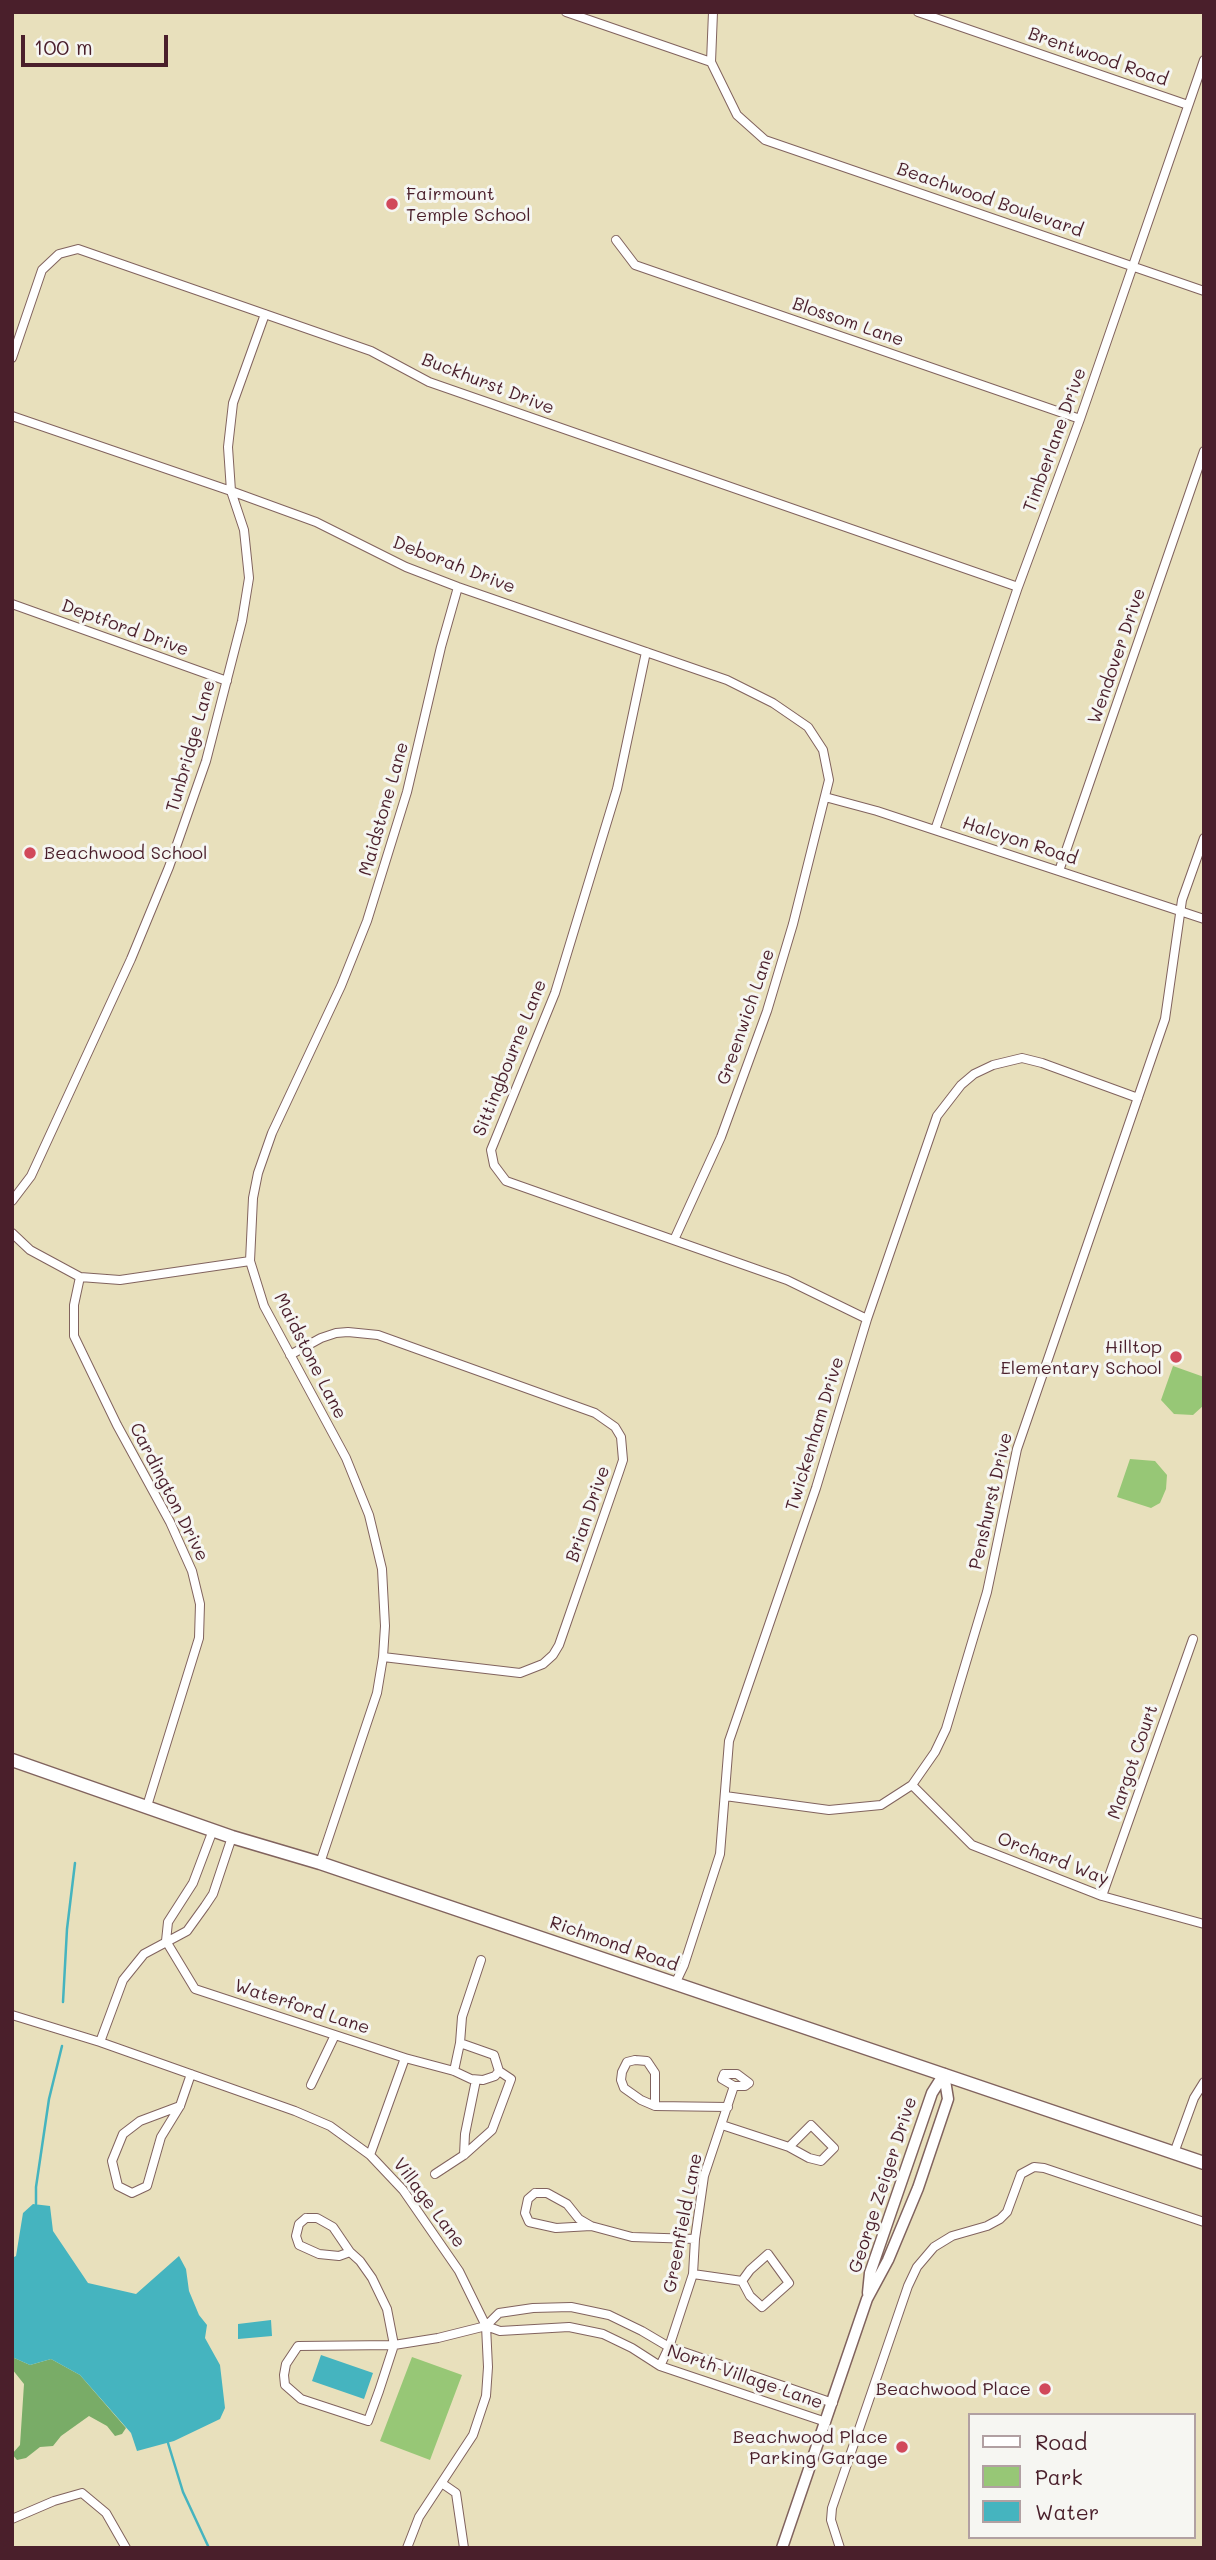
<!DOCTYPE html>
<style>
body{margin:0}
#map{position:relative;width:1216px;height:2560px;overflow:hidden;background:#e8e0bc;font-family:Mali,sans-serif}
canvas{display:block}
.frame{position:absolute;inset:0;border:14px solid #4a1f2b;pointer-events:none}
.legend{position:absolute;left:968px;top:2413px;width:228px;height:126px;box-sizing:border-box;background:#f6f6f2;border:2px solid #b1a0a2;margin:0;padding:9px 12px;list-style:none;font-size:21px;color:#4a1f2b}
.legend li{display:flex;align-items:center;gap:14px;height:35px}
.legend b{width:35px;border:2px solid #b1a0a2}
.scale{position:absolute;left:21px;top:35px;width:147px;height:32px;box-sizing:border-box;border:4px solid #4a1f2b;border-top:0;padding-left:9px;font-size:21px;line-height:24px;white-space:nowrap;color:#4a1f2b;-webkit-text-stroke:5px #f6f6f2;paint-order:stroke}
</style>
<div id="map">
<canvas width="1216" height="2560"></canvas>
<div class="frame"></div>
<ul class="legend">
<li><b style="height:9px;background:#fff"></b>Road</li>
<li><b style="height:19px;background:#97c776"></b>Park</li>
<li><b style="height:19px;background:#45b4bf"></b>Water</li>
</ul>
<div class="scale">100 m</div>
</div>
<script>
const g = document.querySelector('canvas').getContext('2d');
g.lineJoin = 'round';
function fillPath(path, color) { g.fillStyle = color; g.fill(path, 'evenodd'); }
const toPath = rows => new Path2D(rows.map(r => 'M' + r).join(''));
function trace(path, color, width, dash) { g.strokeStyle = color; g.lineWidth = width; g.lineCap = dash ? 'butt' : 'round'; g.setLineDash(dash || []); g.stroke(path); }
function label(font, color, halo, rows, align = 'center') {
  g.font = font + ' Mali,sans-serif'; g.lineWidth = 6; g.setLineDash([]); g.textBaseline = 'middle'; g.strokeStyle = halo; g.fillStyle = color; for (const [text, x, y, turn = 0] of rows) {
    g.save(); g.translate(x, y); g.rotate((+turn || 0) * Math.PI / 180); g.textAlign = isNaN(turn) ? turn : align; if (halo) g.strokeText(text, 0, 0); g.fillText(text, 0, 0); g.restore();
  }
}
fillPath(toPath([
 [1173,1366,1204,1377,1204,1405,1193,1415,1174,1414,1161,1400],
 [1130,1459,1155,1461,1167,1475,1166,1489,1160,1503,1151,1508,1117,1497],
 [412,2357,462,2375,430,2460,380,2441]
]), '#97c776');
fillPath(toPath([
 [12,2357,30,2365,51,2359,80,2375,126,2428,122,2434,115,2436,107,2426,89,2416,61,2436,53,2446,40,2447,26,2458,17,2460,12,2454,20,2445,24,2384,12,2369]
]), '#79ac67');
fillPath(toPath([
 [33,2204,50,2206,53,2231,88,2283,136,2294,179,2256,186,2269,189,2291,199,2315,207,2325,205,2338,220,2365,225,2408,220,2419,174,2441,137,2451,131,2433,80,2375,51,2359,30,2365,12,2357,12,2258,16,2256,23,2213],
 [271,2320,272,2336,238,2339,238,2324],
 [321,2355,373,2373,364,2399,312,2381]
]), '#45b4bf');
trace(toPath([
 [63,2002,67,1929,75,1863],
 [36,2204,36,2187,49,2099,62,2046],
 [168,2443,183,2492,209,2548]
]), '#45b4bf', 2.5);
const street = toPath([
 [566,12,711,62],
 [713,12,711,62,737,115,765,140,1204,291],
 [918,12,1188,105],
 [616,240,635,265,1080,419],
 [12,358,42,270,59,254,78,249,371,351,429,382,1018,587],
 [12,416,231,491,316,522,406,567,458,587,727,680,773,703,808,727,823,750,829,780,793,924,767,1011,721,1137,674,1240],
 [12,604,227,681],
 [646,652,617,789,555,993,491,1150,494,1165,506,1181,787,1280,867,1319],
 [825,797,877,811,1204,919],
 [935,830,1018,587,1080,419,1204,60],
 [1059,871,1204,451],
 [12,1201,31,1176,131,959,169,867,206,761,242,621,249,578,244,530,231,491,228,447,233,403,265,314],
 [12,1233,30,1250,80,1277,120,1280,250,1261],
 [80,1277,74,1305,74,1336,117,1425,170,1522,192,1571,200,1604,199,1638,147,1806],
 [290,1355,321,1338,336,1333,348,1332,378,1335,595,1413,615,1427,621,1437,623,1460,619,1472,559,1645,553,1655,543,1664,520,1673,383,1657],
 [912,1785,972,1845,1102,1896,1204,1924],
 [725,1796,829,1810,881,1805,912,1785,935,1752,946,1729,987,1592,1017,1449,1165,1019,1182,900,1204,838],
 [320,1863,377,1693,383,1657,385,1626,382,1569,369,1515,346,1458,264,1306,250,1261,253,1198,258,1173,272,1133,341,986,367,921,407,792,441,647,458,587],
 [1102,1896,1193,1639],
 [166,1941,195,1989,405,2058,454,2071,471,2079,483,2080,495,2076,499,2071],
 [166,1941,168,1922,193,1883,213,1830],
 [675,1984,684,1965,720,1854,729,1741,816,1488,867,1319,937,1116,961,1085,974,1074,993,1065,1022,1058,1042,1063,1138,1098],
 [12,2015,100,2042,295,2111,330,2126,370,2155,403,2190,459,2271,486,2326,488,2367,486,2396,473,2435,419,2517,407,2548],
 [100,2042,123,1980,144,1954,187,1931,205,1906,213,1894,232,1837],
 [635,2060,647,2061,655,2073,655,2106,641,2100,624,2088,621,2080,622,2072,627,2062,635,2060],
 [454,2071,460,2043,462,2017,481,1960],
 [724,2074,737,2074,749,2083,745,2086,734,2086,722,2079,724,2074],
 [311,2085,335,2035],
 [180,2106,161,2137,147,2186,132,2193,118,2186,112,2161,123,2134,140,2121,180,2106],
 [180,2106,191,2074],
 [655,2106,728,2107],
 [722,2125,789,2147],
 [811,2125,834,2148,821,2161,809,2158,789,2147,811,2125],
 [1174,2153,1194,2098,1204,2082],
 [370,2155,405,2058],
 [464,2155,465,2134,476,2080],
 [435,2174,464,2155,492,2130,511,2079,499,2071,494,2055,460,2043],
 [535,2193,547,2193,567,2204,579,2219,591,2226,556,2228,529,2222,525,2213,528,2199,535,2193],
 [306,2218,317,2218,333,2227,350,2252,339,2256,319,2254,299,2245,296,2236,299,2224,306,2218],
 [591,2226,632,2237,695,2239],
 [350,2252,360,2261,372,2278,387,2309,394,2345,379,2391,368,2421,301,2399,285,2385,284,2375,286,2364,298,2346,394,2345,438,2338,486,2326],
 [768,2254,789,2283,762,2307,750,2296,742,2281,750,2270,768,2254],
 [693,2274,742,2281],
 [486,2326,499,2313,533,2308,571,2307,609,2315,642,2331,669,2347,833,2403],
 [486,2326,500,2331,569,2327,603,2334,632,2348,660,2366,826,2422],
 [660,2366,669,2347,693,2274,695,2239,704,2176,734,2086],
 [443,2484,456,2493,464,2548],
 [12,2519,54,2501,82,2493,106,2513,126,2548],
 [840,2548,831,2520,832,2508,908,2286,917,2267,934,2247,952,2236,987,2226,1000,2219,1007,2212,1021,2174,1034,2167,1044,2168,1204,2222]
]);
const secondary = toPath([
 [868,2293,870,2273,932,2093,944,2074],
 [782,2548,867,2299,888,2260,918,2188,948,2099,944,2074]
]);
const primary = toPath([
 [12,1760,232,1837,320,1863,1204,2163]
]);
trace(street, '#81635e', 10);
trace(secondary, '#81635e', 13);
trace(primary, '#81635e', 15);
trace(street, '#fff', 8);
trace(secondary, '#fff', 10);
trace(primary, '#fff', 12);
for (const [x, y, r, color] of [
 [392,204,7,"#d1495b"],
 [30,853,7,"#d1495b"],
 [1176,1357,7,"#d1495b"],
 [1045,2389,7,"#d1495b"],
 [902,2447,7,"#d1495b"]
]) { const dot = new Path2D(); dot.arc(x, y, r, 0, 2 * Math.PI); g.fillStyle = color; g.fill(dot); trace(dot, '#f6f6f2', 2.5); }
label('18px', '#4a1f2b', '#f6f6f2', [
 ["Brentwood Road",1098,57,19],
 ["Beachwood Boulevard",990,200,19],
 ["Blossom Lane",848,322,19],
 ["Buckhurst Drive",488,384,21],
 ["Timberlane Drive",1055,440,-70],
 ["Deborah Drive",454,565,21],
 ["Deptford Drive",125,628,20],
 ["Wendover Drive",1117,656,-71],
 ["Tunbridge Lane",191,746,-74],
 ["Maidstone Lane",384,809,-74],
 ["Halcyon Road",1020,841,18],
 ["Greenwich Lane",746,1017,-71],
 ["Sittingbourne Lane",510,1058,-68],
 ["Maidstone Lane",310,1356,63],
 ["Twickenham Drive",815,1434,-73],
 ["Cardington Drive",169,1492,63],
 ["Penshurst Drive",991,1501,-77],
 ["Brian Drive",588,1514,-71],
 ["Margot Court",1133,1762,-71],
 ["Orchard Way",1053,1859,21],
 ["Richmond Road",614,1944,19],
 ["Waterford Lane",302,2007,18],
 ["George Zeiger Drive",883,2185,-72],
 ["Village Lane",429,2203,53],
 ["Greenfield Lane",683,2223,-79],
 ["North Village Lane",745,2377,19]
]);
label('18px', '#4a1f2b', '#f6f6f2', [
 ["Fairmount",406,194,"left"],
 ["Temple School",406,215,"left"],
 ["Beachwood School",44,853,"left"],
 ["Hilltop",1162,1347],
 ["Elementary School",1162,1368],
 ["Beachwood Place",1031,2389],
 ["Beachwood Place",888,2437],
 ["Parking Garage",888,2458]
], 'right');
</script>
